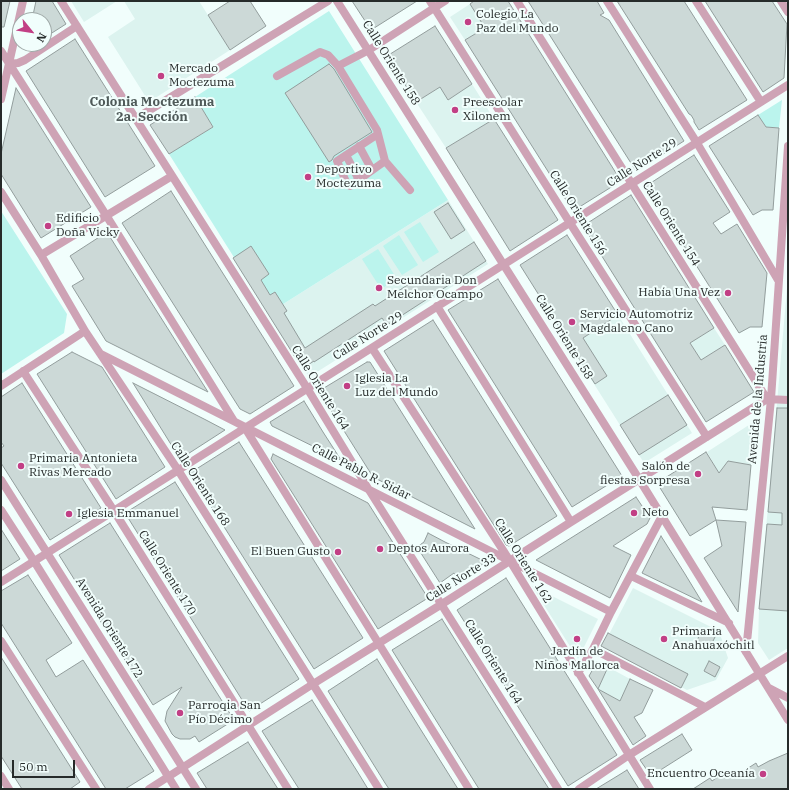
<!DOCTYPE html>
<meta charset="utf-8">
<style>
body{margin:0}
#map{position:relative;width:789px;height:790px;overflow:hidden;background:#f1fefc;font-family:"IBM Plex Serif",serif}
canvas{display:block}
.frame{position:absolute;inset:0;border:2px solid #262b2a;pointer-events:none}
.north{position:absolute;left:12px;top:12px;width:40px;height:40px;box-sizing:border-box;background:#f1fefc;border:1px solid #a0aaa8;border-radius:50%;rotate:120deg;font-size:11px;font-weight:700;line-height:16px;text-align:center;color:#262b2a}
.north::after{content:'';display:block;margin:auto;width:14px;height:18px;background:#c23f85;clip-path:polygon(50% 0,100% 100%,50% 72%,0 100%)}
.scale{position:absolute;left:12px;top:760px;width:63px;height:18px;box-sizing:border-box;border:2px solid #262b2a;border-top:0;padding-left:5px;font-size:12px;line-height:14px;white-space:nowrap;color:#262b2a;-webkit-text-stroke:3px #f1fefc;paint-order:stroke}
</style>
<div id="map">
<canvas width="789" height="790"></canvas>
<div class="frame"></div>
<div class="north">N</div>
<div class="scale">50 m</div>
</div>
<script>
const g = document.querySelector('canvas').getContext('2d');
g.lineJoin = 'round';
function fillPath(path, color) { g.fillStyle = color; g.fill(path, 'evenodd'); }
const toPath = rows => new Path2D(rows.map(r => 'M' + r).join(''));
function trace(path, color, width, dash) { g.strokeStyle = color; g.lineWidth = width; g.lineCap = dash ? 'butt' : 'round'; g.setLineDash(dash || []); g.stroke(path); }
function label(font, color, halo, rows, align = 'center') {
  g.font = font + ' "IBM Plex Serif",serif'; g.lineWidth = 4; g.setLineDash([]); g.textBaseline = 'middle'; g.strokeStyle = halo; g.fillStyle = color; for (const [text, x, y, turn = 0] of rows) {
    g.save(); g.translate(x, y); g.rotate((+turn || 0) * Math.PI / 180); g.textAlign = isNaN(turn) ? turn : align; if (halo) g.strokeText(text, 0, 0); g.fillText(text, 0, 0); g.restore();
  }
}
fillPath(toPath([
 [71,1,117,1,84,22],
 [124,1,199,1,230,50,149,102,108,37,135,19],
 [470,4,485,28,465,40,450,17],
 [472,84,494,119,446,148,416,102,440,87,448,100],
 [448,200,488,264,309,377,269,313],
 [788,277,788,648,769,660,758,643,759,609],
 [618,315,692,433,644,463,570,346],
 [714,328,725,345,701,360,690,343],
 [752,423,755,424,751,465,728,461,719,473,707,452],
 [532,586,598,619,578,659],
 [633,588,719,631,728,658,716,680,687,690,603,646],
 [608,667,630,679,620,701,598,689]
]), '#dcf3ef');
fillPath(toPath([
 [329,11,448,200,269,313,169,154,213,127,195,97],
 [782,100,779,128,766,127,758,115],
 [1,211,67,314,64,333,1,374],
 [420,222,439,252,423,262,404,232],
 [399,235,418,265,402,275,383,246],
 [378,249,397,279,381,289,362,259]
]), '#bbf4ed');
const building = toPath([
 [1,1,10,1,4,27,1,27,1,1],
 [36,1,52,1,66,24,44,38,44,20,32,20,36,1],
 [230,1,250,1,266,26,230,50,208,15,230,1],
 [352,1,417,1,371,30,352,1],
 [474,1,508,1,621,181,573,211,465,40,485,28,470,4,474,1],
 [528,1,597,1,604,13,600,15,609,20,684,141,636,171,528,1],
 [617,1,684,1,747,100,699,130,694,122,694,120,691,115,689,114,617,1],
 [705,1,772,1,787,24,784,78,763,92,705,1],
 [435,26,472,84,448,100,440,87,416,102,387,56,435,26],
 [75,39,155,166,105,197,26,71,75,39],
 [329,64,334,69,372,132,334,156,332,160,329,162,285,93,329,64],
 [16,88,91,207,41,238,1,174,1,154,16,88],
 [195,97,213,127,169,154,150,125,195,97],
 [758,115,766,127,779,128,773,210,762,210,753,215,709,146,758,115],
 [494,119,558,220,510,251,446,148,494,119],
 [694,155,730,212,713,223,721,234,737,224,767,273,762,327,750,327,739,333,646,186,694,155],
 [171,191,294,386,250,414,240,409,122,223,171,191],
 [631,195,714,328,690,343,701,360,725,345,754,392,706,422,583,226,631,195],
 [448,203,465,230,451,239,434,212,448,203],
 [107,232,125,261,208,392,106,341,72,286,84,279,70,256,107,232],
 [567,235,618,315,583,338,607,376,595,384,520,265,567,235],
 [474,242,486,261,387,325,382,318,314,362,314,361,303,368,296,356,295,357,233,258,251,246,269,274,261,280,270,295,275,292,287,311,284,313,305,348,373,304,375,306,474,242],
 [498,279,622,476,572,507,448,310,498,279],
 [433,320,557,516,509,546,506,545,502,538,384,351,433,320],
 [72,352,102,367,165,467,116,499,37,374,72,352],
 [367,362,370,362,475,529,373,477,319,391,367,362],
 [22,383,101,508,50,540,1,463,1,448,4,446,1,442,1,397,22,383],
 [133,383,206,420,225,430,180,459,133,383],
 [668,395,687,425,639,455,620,425,668,395],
 [304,401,323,432,341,460,272,426,270,422,304,401],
 [777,408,788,408,788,611,759,609,767,524,782,525,782,513,768,512,777,408],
 [239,442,363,638,314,669,190,473,239,442],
 [706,452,719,473,728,461,751,465,747,510,712,507,716,520,746,522,738,612,704,558,722,546,716,520,690,536,657,483,706,452],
 [273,454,368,503,428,598,378,629,271,459,273,454],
 [175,482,299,679,249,711,125,513,175,482],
 [636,497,650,518,647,524,613,546,631,555,610,598,536,560,636,497],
 [110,523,234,720,199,742,195,736,190,739,180,739,175,737,172,734,165,721,167,711,182,687,153,705,59,555,110,523],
 [1,529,20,559,1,571,1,529],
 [428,533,445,542,486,562,458,580,454,573,440,583,417,547,424,542,428,533],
 [661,536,685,574,702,602,642,573,661,536],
 [28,575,72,643,46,660,56,677,83,660,154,771,125,789,106,789,1,623,1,591,28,575],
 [506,578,617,755,568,786,457,610,506,578],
 [442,619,524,750,549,789,479,789,392,650,442,619],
 [703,629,716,635,710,647,697,640,703,629],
 [608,633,688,674,681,688,601,646,608,633],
 [1,657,80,782,70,789,22,789,1,756,1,657],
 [377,659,421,730,458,789,389,789,385,783,328,691,377,659],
 [709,661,720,667,715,677,704,671,709,661],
 [597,662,608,667,598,689,589,676,597,662],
 [630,679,653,690,642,713,634,717,646,736,633,745,598,689,620,701,630,679],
 [312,700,357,771,368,789,299,789,262,731,312,700],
 [682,734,692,750,651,776,640,760,682,734],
 [248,742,278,789,207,789,197,773,248,742],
 [788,753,788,789,693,789,710,778,712,781,728,770,733,778,756,763,758,767,769,761,788,753],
 [627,770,639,789,596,789,619,775,627,770]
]);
fillPath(building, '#ccd9d7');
trace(building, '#929d9c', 1);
trace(toPath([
 [61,1,307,388,369,490,558,789],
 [337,1,639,479,788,720],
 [430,1,570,223,707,437],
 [517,1,767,399],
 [607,1,697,143,778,280],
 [696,1,761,102],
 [781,1,788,12],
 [1,51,106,215,234,421],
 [9,64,18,63,25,60,77,26],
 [338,66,369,50,445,1],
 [277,76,320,52,328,55,338,66,377,130,385,161,350,186,347,184,337,161,378,134],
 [1,99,23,1],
 [135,119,328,1],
 [359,146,372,170],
 [346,155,359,180],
 [385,161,410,190],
 [1,192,41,255,85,331,178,470,379,789],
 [41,255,172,176],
 [437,306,571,522],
 [372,348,510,561,650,789],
 [101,354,510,561,611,612],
 [23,371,114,511,288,789],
 [1,386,85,331],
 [245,428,469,789],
 [1,480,196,789],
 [1,510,34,561,176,789],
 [631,576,729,623],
 [1,582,788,85],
 [1,641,96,789],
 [593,649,705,707],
 [746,652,771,399,788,146],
 [578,673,593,649,611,612,662,516],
 [769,688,788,698],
 [1,776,9,789],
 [149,789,313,684,442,604,571,522,767,399,788,400],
 [579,789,629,755,788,656]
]), '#cea3b5', 8);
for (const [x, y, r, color] of [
 [468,22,4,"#c23f85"],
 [161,76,4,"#c23f85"],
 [455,110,4,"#c23f85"],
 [308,177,4,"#c23f85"],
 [48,226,4,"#c23f85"],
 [379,288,4,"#c23f85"],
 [728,293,4,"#c23f85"],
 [572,322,4,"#c23f85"],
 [347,386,4,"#c23f85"],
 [21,466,4,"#c23f85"],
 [698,474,4,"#c23f85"],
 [634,513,4,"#c23f85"],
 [69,514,4,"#c23f85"],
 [380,549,4,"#c23f85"],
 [338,552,4,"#c23f85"],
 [577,639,4,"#c23f85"],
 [664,639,4,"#c23f85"],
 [180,713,4,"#c23f85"],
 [763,774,4,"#c23f85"]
]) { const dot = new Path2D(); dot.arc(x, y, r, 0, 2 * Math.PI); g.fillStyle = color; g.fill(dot); trace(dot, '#f1fefc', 1.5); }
label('12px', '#262b2a', '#f1fefc', [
 ["Colegio La",476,15],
 ["Paz del Mundo",476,29],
 ["Mercado",169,69],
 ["Moctezuma",169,83],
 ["Preescolar",463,103],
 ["Xilonem",463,117],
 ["Deportivo",316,170],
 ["Moctezuma",316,184],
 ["Edificio",56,219],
 ["Doña Vicky",56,233],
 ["Secundaria Don",387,281],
 ["Melchor Ocampo",387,295],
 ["Había Una Vez",720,293,"right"],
 ["Servicio Automotriz",580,315],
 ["Magdaleno Cano",580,329],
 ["Iglesia La",355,379],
 ["Luz del Mundo",355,393],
 ["Primaria Antonieta",29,459],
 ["Rivas Mercado",29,473],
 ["Salón de",690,467,"right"],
 ["fiestas Sorpresa",690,481,"right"],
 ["Neto",642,513],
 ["Iglesia Emmanuel",77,514],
 ["Deptos Aurora",388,549],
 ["El Buen Gusto",330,552,"right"],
 ["Primaria",672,632],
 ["Anahuaxóchitl",672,646],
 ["Jardín de",577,652,"center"],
 ["Niños Mallorca",577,666,"center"],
 ["Parroqia San",188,706],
 ["Pío Décimo",188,720],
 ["Encuentro Oceanía",755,774,"right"]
], 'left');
label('12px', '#262b2a', '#f1fefc', [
 ["Calle Oriente 158",391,63,58],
 ["Calle Norte 29",642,163,-32],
 ["Calle Oriente 156",578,213,58],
 ["Calle Oriente 154",671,224,58],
 ["Calle Norte 29",368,336,-32],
 ["Calle Oriente 158",564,337,58],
 ["Calle Oriente 164",320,388,58],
 ["Avenida de la Industria",758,399,-85],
 ["Calle Pablo R. Sidar",361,472,27],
 ["Calle Oriente 168",200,484,57],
 ["Calle Oriente 162",523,561,58],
 ["Calle Oriente 170",167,573,58],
 ["Calle Norte 33",461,578,-32],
 ["Avenida Oriente 172",109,628,58],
 ["Calle Oriente 164",493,662,58]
]);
label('bold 13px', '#4f5a59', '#f1fefc', [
 ["Colonia Moctezuma",152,102],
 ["2a. Sección",152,117]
]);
</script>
